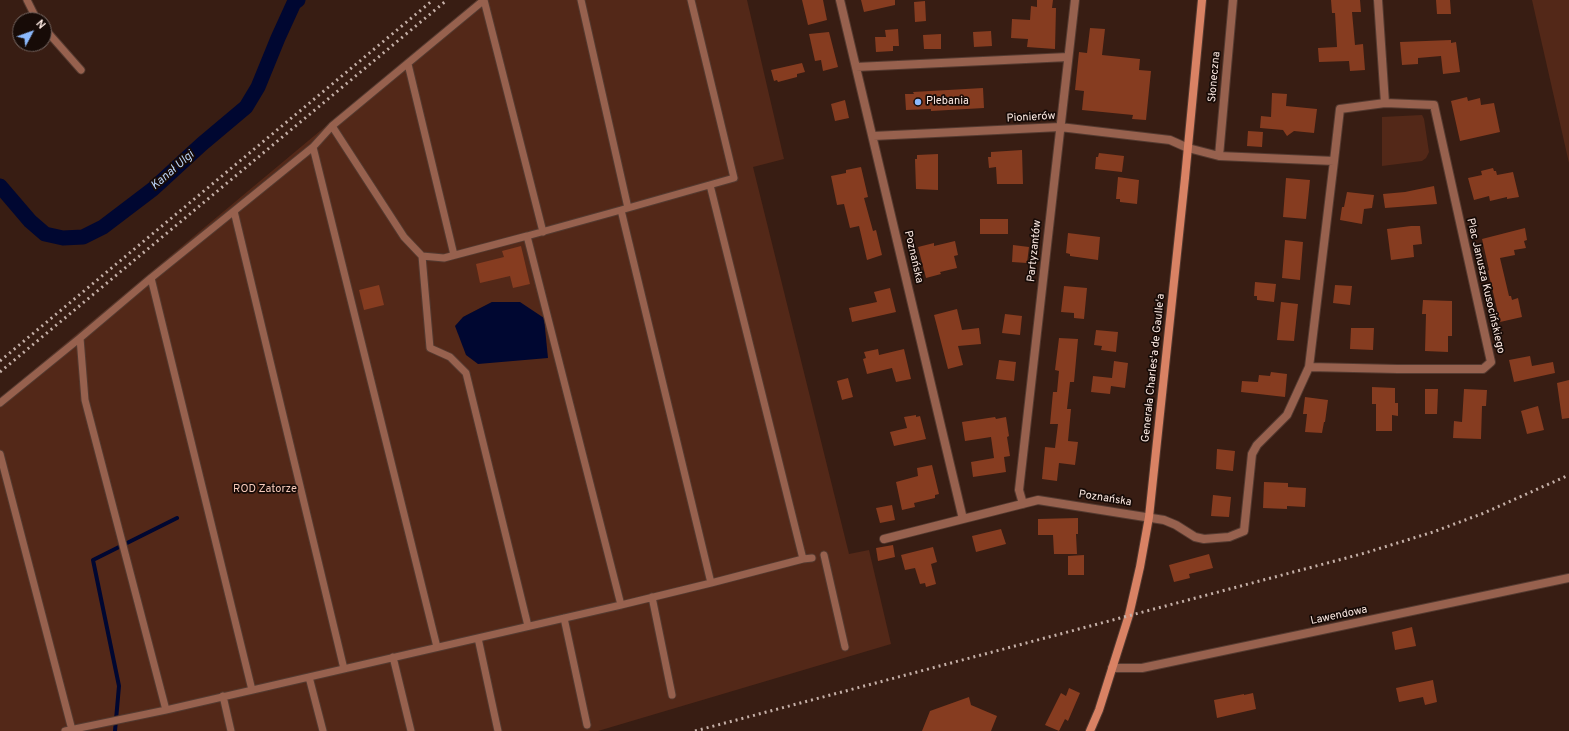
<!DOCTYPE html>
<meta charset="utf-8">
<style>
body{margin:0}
#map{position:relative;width:1569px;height:731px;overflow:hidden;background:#381d13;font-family:Overpass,sans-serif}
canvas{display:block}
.north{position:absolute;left:12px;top:12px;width:40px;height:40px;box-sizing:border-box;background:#170b07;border:1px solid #73645f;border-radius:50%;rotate:49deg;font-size:11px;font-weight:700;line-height:16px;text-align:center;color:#fdeae3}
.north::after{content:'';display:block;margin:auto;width:14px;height:18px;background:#8cb9fc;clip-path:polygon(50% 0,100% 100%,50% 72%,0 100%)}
</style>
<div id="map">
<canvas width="1569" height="731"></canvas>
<div class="north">N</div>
</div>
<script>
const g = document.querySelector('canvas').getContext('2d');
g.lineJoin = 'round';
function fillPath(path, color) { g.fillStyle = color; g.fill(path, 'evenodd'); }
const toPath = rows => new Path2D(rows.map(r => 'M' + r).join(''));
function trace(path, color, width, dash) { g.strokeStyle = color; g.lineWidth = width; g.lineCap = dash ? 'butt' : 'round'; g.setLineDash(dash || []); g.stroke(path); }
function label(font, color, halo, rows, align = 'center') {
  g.font = font + ' Overpass,sans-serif'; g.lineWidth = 3.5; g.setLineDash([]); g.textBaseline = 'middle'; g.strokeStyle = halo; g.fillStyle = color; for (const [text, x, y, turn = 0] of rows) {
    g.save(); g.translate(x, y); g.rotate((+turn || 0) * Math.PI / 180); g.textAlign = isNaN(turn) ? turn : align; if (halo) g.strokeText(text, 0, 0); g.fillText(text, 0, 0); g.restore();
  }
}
fillPath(toPath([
 [477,0,747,0,784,159,753,167,849,554,869,550,891,644,598,731,0,731,0,398],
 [492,302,520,302,463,317],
 [1532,0,1569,0,1569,163],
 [1422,115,1424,119,1429,152,1426,158,1422,161,1382,166,1382,117]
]), '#532818');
fillPath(toPath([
 [492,302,520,302,544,318,548,358,478,364,466,355,455,326,463,317]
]), '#000731');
trace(toPath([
 [115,731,119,686,93,560,177,518]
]), '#000731', 4);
trace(toPath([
 [0,186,30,221,45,234,63,238,83,237,103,227,153,189,202,144,246,107,258,87,278,38,294,3,298,0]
]), '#000731', 15);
fillPath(toPath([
 [802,0,823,0,827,20,808,25],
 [861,0,895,0,895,5,864,12],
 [1037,0,1053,0,1052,8,1056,8,1055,49,1027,47,1028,39,1011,38,1012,19,1030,20,1031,6,1037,7],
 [1331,0,1360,0,1361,12,1352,12,1355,45,1363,44,1365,70,1350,71,1349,61,1319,62,1318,48,1337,47,1335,13,1332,13],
 [1436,0,1450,0,1451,14,1437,14],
 [925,1,926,21,915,22,914,2],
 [1090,28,1105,29,1102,55,1140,59,1139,70,1151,71,1146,120,1132,119,1133,115,1082,110,1084,91,1075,90,1079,52,1087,53],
 [898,29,899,46,893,46,893,51,876,52,875,37,886,37,885,30],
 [991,31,992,46,974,47,973,32],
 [829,32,838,67,823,71,821,60,815,61,809,34],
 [941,34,941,49,924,49,923,35],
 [1451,40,1451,43,1456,42,1460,72,1443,74,1441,56,1418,58,1418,64,1402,65,1400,42],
 [802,63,805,72,797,74,797,77,778,82,777,80,774,81,771,70],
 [983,88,984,108,931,111,931,109,906,110,905,94,914,94,913,92],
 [1272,93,1287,94,1286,106,1317,109,1314,133,1294,131,1287,136,1283,130,1260,128,1261,116,1271,117],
 [1467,97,1468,101,1480,98,1481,105,1494,103,1500,132,1460,141,1451,101],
 [845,100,849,118,835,121,831,104],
 [1248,131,1263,132,1262,147,1247,146],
 [1022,150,1023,184,997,184,996,167,989,168,988,157,991,157,991,152],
 [1099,153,1124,156,1122,172,1095,169,1096,157,1098,157],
 [938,154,938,190,916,189,915,159,917,159,917,155],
 [861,167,868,197,864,198,873,231,876,230,882,255,867,260,859,226,850,228,844,204,837,205,831,176,846,173,846,170],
 [1493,168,1494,171,1496,171,1497,175,1513,172,1519,197,1507,199,1507,197,1490,201,1489,196,1474,200,1468,178,1482,175,1481,171],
 [1118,177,1139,180,1137,204,1120,202,1120,199,1116,199],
 [1286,178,1310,180,1306,219,1283,217],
 [1434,186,1437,204,1385,208,1383,194,1405,192],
 [1347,192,1374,195,1372,208,1364,209,1362,224,1340,220,1342,207,1344,207],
 [980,219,1008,219,1008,234,980,234],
 [1411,226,1420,226,1422,244,1413,245,1414,257,1391,260,1387,229],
 [1525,228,1527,240,1524,241,1526,248,1514,250,1515,255,1500,258,1509,296,1511,296,1512,300,1518,298,1522,317,1500,322,1488,271,1489,270,1482,239],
 [1068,233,1100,237,1098,260,1070,256,1070,254,1066,253],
 [1285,240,1303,242,1300,280,1282,278],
 [955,241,958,255,954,256,957,268,940,272,941,274,926,278,918,247,934,243,934,246],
 [1013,245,1029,247,1027,263,1012,262],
 [521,246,530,284,513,288,510,276,480,283,476,264,504,257,502,251],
 [1255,282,1276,284,1274,302,1257,300,1257,296,1254,296],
 [379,285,384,305,364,310,359,290],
 [1335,285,1352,286,1350,305,1333,303],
 [1064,286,1087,288,1084,319,1074,318,1074,313,1061,312],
 [890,288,896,312,852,322,849,308,877,302,874,292],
 [1423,300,1452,301,1452,336,1448,336,1448,352,1425,351,1426,314,1422,314],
 [1281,302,1298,304,1294,341,1277,340],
 [957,309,962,330,979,328,981,344,958,346,963,365,948,369,934,315],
 [1005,314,1022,316,1020,335,1002,333],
 [1351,328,1374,328,1373,350,1350,349],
 [1096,330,1118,332,1116,352,1101,350,1102,346,1094,345],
 [1059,338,1078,339,1074,382,1070,382,1067,409,1071,409,1068,441,1078,442,1075,465,1059,463,1057,481,1042,479,1045,447,1055,448,1058,424,1050,424,1053,392,1057,392,1059,371,1055,370],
 [878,349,879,355,904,349,911,379,896,382,892,368,867,374,863,359,866,358,864,352],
 [1530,356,1532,366,1553,362,1555,373,1514,382,1509,360],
 [999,360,1016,362,1014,381,996,379],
 [1114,361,1128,363,1125,388,1111,386,1110,394,1091,392,1093,376,1112,378],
 [1271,372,1287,374,1285,397,1241,392,1242,381,1258,382,1259,375,1270,376],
 [848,378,853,397,842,400,837,381],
 [1569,380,1569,418,1562,419,1557,383],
 [1372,387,1395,388,1395,403,1398,403,1398,416,1392,415,1392,431,1376,431,1376,404,1372,404],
 [1425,389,1438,389,1437,414,1425,414],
 [1464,389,1487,390,1486,406,1482,406,1481,439,1453,438,1454,421,1462,422],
 [1305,397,1328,400,1325,422,1324,422,1322,433,1305,432,1307,414,1303,414],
 [1538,406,1544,430,1527,434,1521,411],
 [916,415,916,417,920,416,926,439,894,446,890,432,907,428,904,417],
 [995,417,996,419,1006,417,1009,436,1007,437,1010,456,1004,457,1006,472,973,477,971,462,994,458,991,437,965,441,962,422],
 [1217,449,1235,451,1233,471,1216,469],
 [932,465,939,494,935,495,935,498,914,503,915,507,902,510,896,482,918,476,917,468],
 [1264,482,1288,483,1288,487,1306,488,1305,507,1287,506,1287,509,1263,508],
 [1213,495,1231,497,1229,517,1211,516],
 [892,505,895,520,880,523,876,508],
 [1078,518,1078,534,1076,534,1077,554,1054,554,1053,535,1038,535,1038,519],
 [1001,529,1006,544,976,552,972,536],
 [893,545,895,557,878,561,876,548],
 [933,547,937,562,931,564,936,584,926,587,925,583,920,584,915,568,905,570,901,555],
 [1209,554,1213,568,1189,574,1190,578,1174,582,1169,565],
 [1084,555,1084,575,1068,575,1068,556],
 [1412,627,1416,646,1395,650,1392,632],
 [1433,680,1437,702,1425,705,1423,697,1399,702,1396,688],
 [1069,688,1080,693,1068,721,1065,719,1059,731,1045,725,1061,693,1066,696],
 [1253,693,1256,709,1217,718,1214,700,1244,694,1244,695],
 [969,697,971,705,997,716,991,731,922,731,930,711]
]), '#863c20');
const lane = toPath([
 [27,0,37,20],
 [581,0,628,208,734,178,691,0],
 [44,28,81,70],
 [408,64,454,255],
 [332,126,313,147,437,647],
 [313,147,234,211,344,669],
 [628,208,621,210,711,583,803,559,710,185],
 [621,210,527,236,621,605,711,583],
 [234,211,151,278,252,690],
 [527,236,444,258,422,256,404,237,332,126,484,0,543,232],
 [422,256,430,348,450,357,466,373,528,626],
 [151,278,80,338,85,400,166,710],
 [0,403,80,338],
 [0,454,72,730],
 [824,555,845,647],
 [803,559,812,558],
 [652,597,672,695],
 [564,618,587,725],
 [478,638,498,731],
 [393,657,411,731],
 [309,677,323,731],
 [223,696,231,731],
 [65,731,166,710,621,605]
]);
const street = toPath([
 [840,0,963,519],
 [856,67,1068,57],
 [873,136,1060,127,1170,140,1188,148,1219,156,1334,161,1340,109,1385,103,1378,0],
 [1219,156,1233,0],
 [1309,367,1398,369,1483,369,1491,362,1434,105,1385,103],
 [1023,504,1019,490,1075,0],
 [884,539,1038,500,1164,520,1176,525,1195,537,1204,539,1229,537,1244,531,1252,454,1257,445,1287,415,1309,367,1334,161],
 [1112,668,1142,668,1569,578]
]);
const secondary = toPath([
 [1090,731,1099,710,1129,615,1140,567,1149,517,1185,178,1202,0]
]);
trace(lane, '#543a30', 9);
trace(street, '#543a30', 10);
trace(secondary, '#543a30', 10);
trace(lane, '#97614e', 7);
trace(street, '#97614e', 8);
trace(secondary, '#d98264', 8);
trace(toPath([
 [0,361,433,0],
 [0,372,447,0],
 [695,731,1365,553,1433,532,1484,513,1569,475]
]), '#c5b0a8', 3, [2, 4]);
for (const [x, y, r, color] of [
 [918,102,4,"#8cb9fc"]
]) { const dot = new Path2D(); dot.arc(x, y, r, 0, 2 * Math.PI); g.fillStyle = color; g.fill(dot); trace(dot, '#170b07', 1.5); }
label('11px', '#fdeae3', '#170b07', [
 ["Słoneczna",1215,77,-85],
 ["Pionierów",1031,118,-3],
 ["Partyzantów",1035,251,-84],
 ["Poznańska",913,257,77],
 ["Plac Janusza Kusocińskiego",1485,286,77],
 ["Generała Charles'a de Gaulle'a",1154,368,-84],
 ["Poznańska",1105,499,9],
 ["Lawendowa",1339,616,-12]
]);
label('11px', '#fdeae3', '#170b07', [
 ["Plebania",926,102]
], 'left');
label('11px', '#f7caba', '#170b07', [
 ["ROD Zatorze",265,490]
]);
label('italic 12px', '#b9d1f4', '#170b07', [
 ["Kanał Ulgi",173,171,-41]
]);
</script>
